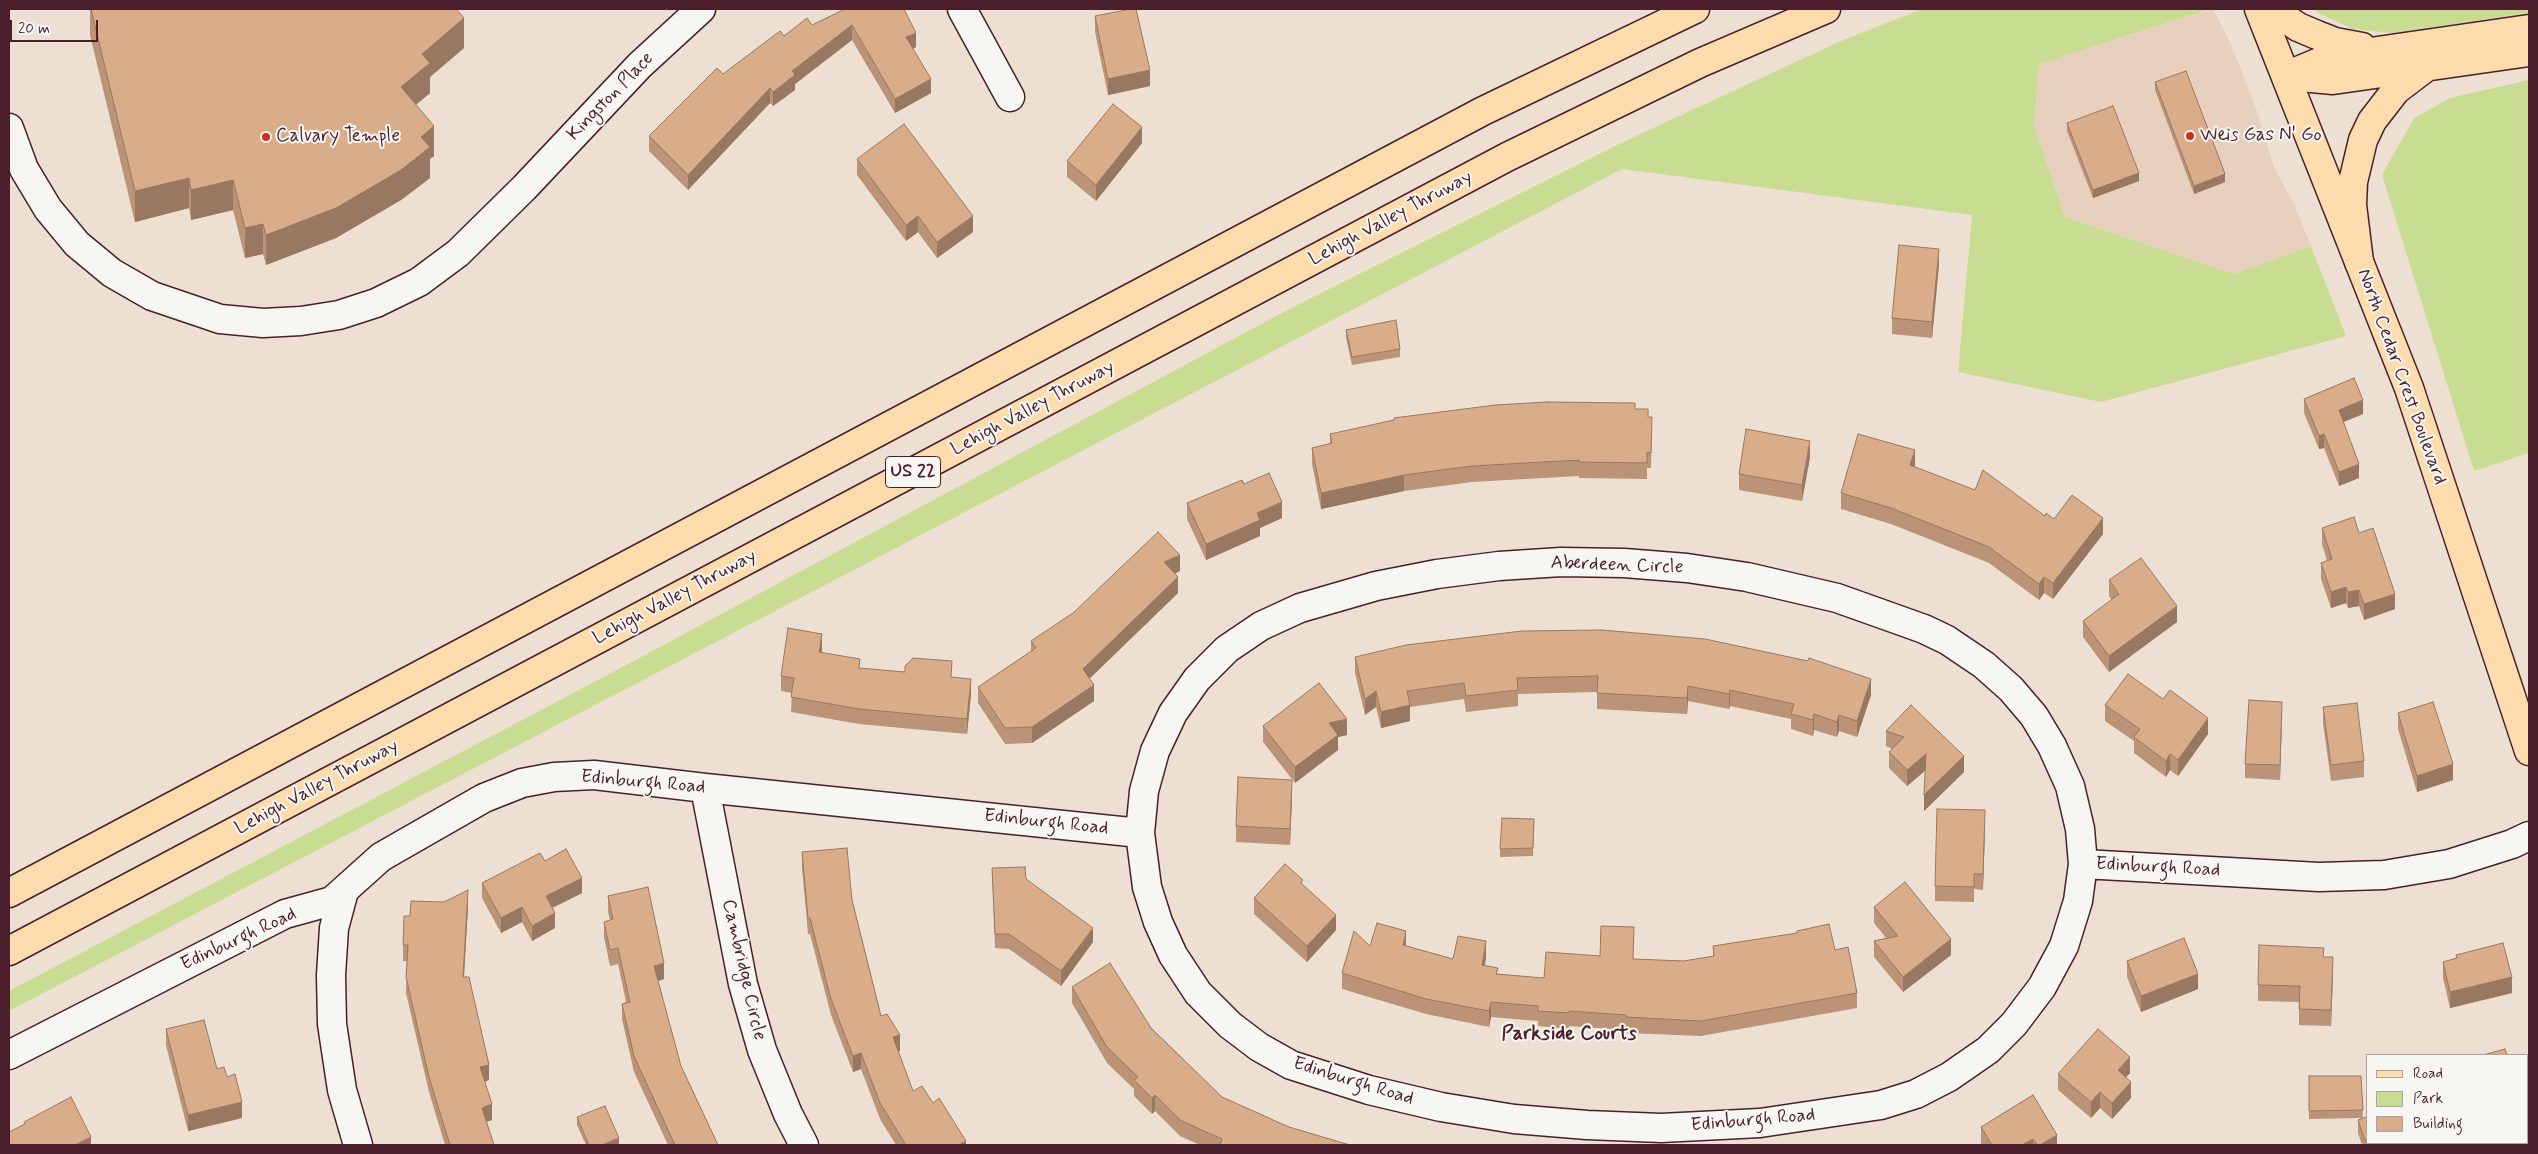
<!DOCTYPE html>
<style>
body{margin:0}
#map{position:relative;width:2538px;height:1154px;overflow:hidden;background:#ede0d3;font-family:Mynerve,sans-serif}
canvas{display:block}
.frame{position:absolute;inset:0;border:10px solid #4a1f2b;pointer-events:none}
.legend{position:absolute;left:2366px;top:1054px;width:162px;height:90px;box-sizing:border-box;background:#f6f6f2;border:1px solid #b1a0a2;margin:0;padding:6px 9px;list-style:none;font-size:15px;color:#4a1f2b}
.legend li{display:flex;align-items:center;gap:10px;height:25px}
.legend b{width:25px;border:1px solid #b1a0a2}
.scale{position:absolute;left:10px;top:20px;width:88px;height:22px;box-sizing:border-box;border:2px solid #4a1f2b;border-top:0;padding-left:6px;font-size:15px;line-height:18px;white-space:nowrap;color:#4a1f2b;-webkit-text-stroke:4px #f6f6f2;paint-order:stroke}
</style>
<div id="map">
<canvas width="2538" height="1154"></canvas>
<div class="frame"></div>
<ul class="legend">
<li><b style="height:6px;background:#fcdcac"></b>Road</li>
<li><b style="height:14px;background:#c9dd92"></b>Park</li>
<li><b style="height:14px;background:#d9ac8a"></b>Building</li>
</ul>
<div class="scale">20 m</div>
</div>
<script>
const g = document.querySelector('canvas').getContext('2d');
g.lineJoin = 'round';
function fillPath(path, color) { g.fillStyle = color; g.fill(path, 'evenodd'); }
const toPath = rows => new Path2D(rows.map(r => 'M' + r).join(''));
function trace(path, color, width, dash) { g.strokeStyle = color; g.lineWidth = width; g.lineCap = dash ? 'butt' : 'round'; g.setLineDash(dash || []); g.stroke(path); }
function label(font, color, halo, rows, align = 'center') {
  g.font = font + ' Mynerve,sans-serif'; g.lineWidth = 4; g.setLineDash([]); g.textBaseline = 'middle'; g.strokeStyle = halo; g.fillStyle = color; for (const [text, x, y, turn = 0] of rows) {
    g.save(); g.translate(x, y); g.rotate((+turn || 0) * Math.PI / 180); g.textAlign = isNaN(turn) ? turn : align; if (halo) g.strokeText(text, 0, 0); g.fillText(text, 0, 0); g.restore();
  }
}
fillPath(toPath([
 [2213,9,2231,44,2257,111,2274,167,2294,204,2311,246,2234,274,2065,217,2034,127,2039,64]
]), '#e7d0bd');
fillPath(toPath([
 [1922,9,2211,9,2039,64,2034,127,2065,217,2234,274,2311,246,2346,336,2101,402,1958,372,1972,215,1622,169,9,1011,9,991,615,671,1293,307,1621,143,1841,41],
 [2314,9,2529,9,2529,13,2392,33,2353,29,2318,13],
 [2529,80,2529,453,2474,471,2382,175,2414,118,2450,98]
]), '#c9dd92');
const minor = toPath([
 [962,9,1010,97],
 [9,128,24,169,48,209,77,244,112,273,152,296,220,319,263,323,301,321,339,315,376,303,419,282,458,253,524,188,640,65,701,9],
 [1561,562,1624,563,1687,568,1747,577,1837,598,1924,629,1947,640,1984,665,2011,689,2034,716,2052,746,2070,786,2080,829,2083,864,2078,901,2064,946,2042,987,2014,1024,1988,1050,1949,1077,1916,1094,1881,1105,1760,1123,1661,1128,1587,1125,1514,1119,1441,1107,1369,1090,1291,1065,1259,1047,1230,1025,1198,993,1173,955,1158,922,1147,887,1140,833,1144,791,1155,751,1173,713,1197,679,1227,649,1261,626,1300,608,1376,586,1437,574,1499,566,1561,562],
 [705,788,743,984,762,1050,788,1114,804,1145],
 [2083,864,2319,877,2384,875,2449,864,2512,844,2529,836],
 [344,891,334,928,331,975,332,1024,342,1090,358,1145],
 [9,1055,285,914,332,901,381,857,484,798,522,783,554,777,594,775,705,788,1140,833]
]);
const major = toPath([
 [2259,9,2409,388,2529,751]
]);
const highway = toPath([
 [2272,9,2298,27,2317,35,2335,42,2362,47],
 [2286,76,2329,58,2529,29],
 [2290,76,2333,80,2529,52],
 [2359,262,2352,205,2353,182,2363,140,2372,121,2396,90,2425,68],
 [9,893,1483,111,1695,9],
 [9,951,1507,157,1700,63,1826,9]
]);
trace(minor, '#4a1f2b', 31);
trace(major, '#4a1f2b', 31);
trace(highway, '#4a1f2b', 31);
trace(minor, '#f6f6f2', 28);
trace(major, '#fcdcac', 28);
trace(highway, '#fcdcac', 28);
fillPath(toPath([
 [90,9,456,9,464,48,430,77,430,93,416,105,434,156,430,159,430,178,401,200,336,238,266,265,263,254,245,258,233,210,191,220,189,208,135,222,90,35],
 [845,9,916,47,913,49,931,93,895,113,852,40,795,84,795,90,773,106,770,103,688,190,649,151,649,136,784,36,812,25],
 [1095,16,1150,86,1108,95,1095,32],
 [2155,82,2225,182,2194,194,2155,90],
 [2067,123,2139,181,2093,198,2067,131],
 [1142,143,1096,201,1067,177,1067,161],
 [857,159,973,232,937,258,918,232,906,241,857,175],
 [1939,265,1932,338,1892,334,1892,318],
 [1346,330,1400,349,1400,357,1352,365,1346,338],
 [2304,399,2363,414,2343,422,2359,478,2339,486,2324,448,2319,449,2304,413],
 [1635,409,1648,417,1652,417,1651,468,1647,468,1647,479,1579,478,1579,476,1472,482,1404,491,1321,509,1312,464,1312,448,1330,444,1330,434],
 [1810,457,1802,501,1739,490,1739,474],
 [1914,467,1975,490,2054,519,2103,534,2053,599,2044,593,2039,600,1989,563,1891,524,1841,509,1841,493],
 [1244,484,1282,518,1260,528,1260,536,1206,560,1187,519,1187,503],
 [2322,528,2359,533,2395,609,2364,620,2359,606,2348,608,2346,603,2331,608,2321,579,2321,563,2327,561,2322,544],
 [1180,571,1175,574,1178,593,1089,679,1094,701,1032,743,1005,744,978,703,978,687,1031,651,1031,641,1073,613],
 [2109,580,2177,622,2109,672,2083,637,2083,621,2112,600,2109,596],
 [822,649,822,652,860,668,952,677,971,694,967,734,859,724,791,712,792,693,781,691,781,676],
 [1355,657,1871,695,1857,737,1839,731,1837,737,1814,730,1813,736,1791,729,1791,719,1730,706,1729,709,1688,701,1687,714,1597,709,1597,692,1518,694,1518,706,1466,712,1464,699,1410,707,1410,721,1381,728,1376,707,1365,715,1355,673],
 [1911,705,1964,772,1924,811,1926,770,1907,786,1889,768,1889,752,1892,749,1886,746,1886,731],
 [2105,705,2208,734,2178,776,2170,770,2166,777,2134,753,2134,741,2105,721],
 [2323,707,2364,761,2364,777,2331,781,2323,723],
 [2398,713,2453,780,2417,792,2398,729],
 [2282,716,2280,780,2245,778,2245,764],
 [1263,726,1347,735,1338,737,1338,750,1295,783,1263,742],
 [1292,796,1290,845,1236,842,1236,826],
 [1534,819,1533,856,1500,857,1500,849],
 [1985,826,1983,890,1974,889,1974,902,1935,901,1935,886],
 [802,852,852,900,881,1016,900,1051,898,1051,913,1091,933,1103,966,1145,896,1145,880,1119,861,1069,853,1072,831,1015,810,934,808,934,802,868],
 [545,861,582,893,552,908,555,928,532,941,522,922,501,933,482,898,482,883],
 [992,868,1026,879,1093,942,1061,986,1009,949,995,948],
 [608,896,664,979,658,981,681,1066,718,1145,668,1145,634,1072,622,1019,622,1004,626,1002,618,964,610,966,604,937,604,922,610,920,608,912],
 [1254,898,1336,930,1307,962,1254,914],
 [468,906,464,977,489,1080,485,1082,492,1120,486,1122,494,1145,445,1145,429,1092,406,993,407,961,403,961,403,945,410,916],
 [1874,907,1951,955,1903,992,1874,957,1874,941,1886,938,1874,923],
 [1370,946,1406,946,1453,959,1486,957,1485,966,1498,974,1544,978,1633,959,1684,961,1713,956,1713,946,1835,950,1857,993,1857,1008,1701,1036,1626,1033,1626,1030,1569,1026,1569,1029,1538,1026,1538,1021,1491,1017,1489,1027,1426,1014,1342,989,1342,973],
 [2456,955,2512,993,2450,1008,2443,978,2443,962,2456,958],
 [2324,957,2333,973,2331,1026,2299,1025,2299,1002,2258,1001,2258,985],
 [2127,961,2198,989,2141,1012,2127,977],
 [1072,987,1151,1028,1222,1097,1289,1127,1350,1145,1200,1145,1180,1136,1155,1111,1152,1114,1134,1096,1134,1089,1107,1063,1072,1003],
 [166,1029,227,1077,242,1118,188,1131,166,1045],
 [2527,1066,2529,1145,2524,1145,2524,1143,2527,1143],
 [2130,1073,2126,1077,2131,1098,2112,1119,2100,1108,2091,1118,2058,1090,2058,1074],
 [2309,1076,2361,1076,2363,1118,2309,1119],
 [2033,1095,2057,1145,1982,1145,1981,1143,1981,1127],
 [577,1117,619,1145,586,1145,577,1125],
 [2358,1120,2404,1145,2362,1145,2358,1133]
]), '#bb9477');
fillPath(toPath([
 [464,18,464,48,430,77,430,93,401,117,401,87,422,54],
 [852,25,852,40,795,84,795,90,773,106,773,92,792,71],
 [916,33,916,47,906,52,906,37],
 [1150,70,1150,86,1108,95,1108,79],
 [931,79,931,93,895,113,895,99],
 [770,88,770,103,688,190,688,175],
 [434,126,434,156,430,159,430,178,401,200,336,238,266,265,266,235,421,137],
 [1142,127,1142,143,1096,201,1096,185],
 [2139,173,2139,181,2093,198,2093,190],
 [2225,174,2225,182,2194,194,2194,186],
 [189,178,189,208,135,222,135,191],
 [233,180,233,210,191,220,191,190],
 [918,216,918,232,906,241,906,225],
 [973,216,973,232,937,258,937,242],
 [263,224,263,254,245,258,245,228],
 [1939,249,1939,265,1932,338,1932,322],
 [2363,400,2363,414,2339,424,2339,410],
 [2324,434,2324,448,2319,449,2319,436],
 [1810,441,1810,457,1802,501,1802,485],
 [1915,450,1915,466,1910,481,1910,465],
 [2359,464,2359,478,2339,486,2339,472],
 [1404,475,1404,491,1321,509,1321,493],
 [1282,502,1282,518,1260,528,1260,536,1206,560,1206,544,1257,513],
 [2103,518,2103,534,2053,599,2053,583],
 [1180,555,1180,571,1164,578,1164,562],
 [1178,577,1178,593,1083,685,1083,669],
 [2044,577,2044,593,2039,600,2039,584],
 [2346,587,2346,603,2331,608,2331,592],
 [2359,590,2359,606,2348,608,2348,592],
 [2395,594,2395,609,2364,620,2364,604],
 [2177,606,2177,622,2109,672,2109,656],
 [822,634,822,649,819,667,819,652],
 [971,679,971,694,967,734,967,719],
 [1871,679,1871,695,1857,737,1857,721],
 [1094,685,1094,701,1032,743,1032,727],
 [1688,686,1688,701,1687,714,1687,698],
 [1730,690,1730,706,1729,709,1729,694],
 [1376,691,1376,707,1365,715,1365,699],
 [2282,702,2282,716,2280,780,2280,765],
 [1410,705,1410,721,1381,728,1381,712],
 [1814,714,1814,730,1813,736,1813,720],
 [1839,715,1839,731,1837,737,1837,722],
 [2208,718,2208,734,2178,776,2178,760],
 [1347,719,1347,735,1338,737,1338,750,1295,783,1295,767,1329,723],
 [1926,754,1926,770,1907,786,1907,770],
 [2170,754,2170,770,2166,777,2166,761],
 [1964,756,1964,772,1924,811,1924,795],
 [2453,764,2453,780,2417,792,2417,776],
 [1292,780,1292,796,1290,845,1290,829],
 [1985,810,1985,826,1983,890,1983,874],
 [582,878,582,893,546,911,546,896],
 [468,890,468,906,463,993,463,977],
 [522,907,522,922,501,933,501,918],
 [555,913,555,928,532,941,532,926],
 [1336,915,1336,930,1307,962,1307,946],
 [1093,928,1093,942,1061,986,1061,971],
 [1406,931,1406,947,1403,945],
 [1951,939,1951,955,1903,992,1903,977],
 [1486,941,1486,957,1482,981,1482,965],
 [2333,957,2333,973,2331,1026,2331,1010],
 [664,963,664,979,654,982,654,966],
 [2198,974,2198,989,2141,1012,2141,996],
 [2512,977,2512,993,2450,1008,2450,992],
 [1491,1002,1491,1017,1489,1027,1489,1011],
 [900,1035,900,1051,893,1053,893,1037],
 [861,1053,861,1069,853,1072,853,1056],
 [2130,1057,2130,1073,2118,1086,2118,1070],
 [489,1065,489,1080,480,1083,480,1067],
 [2131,1082,2131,1098,2112,1119,2112,1103],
 [2100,1092,2100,1108,2091,1118,2091,1102],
 [1155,1095,1155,1111,1152,1114,1152,1098],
 [242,1102,242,1118,188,1131,188,1115],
 [492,1104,492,1120,482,1123,482,1108],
 [2057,1135,2057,1145,2040,1145],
 [91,1137,91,1145,75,1145],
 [619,1138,619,1145,602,1145],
 [2033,1139,2033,1145,2022,1145],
 [966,1141,966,1145,959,1145]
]), '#987861');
const building = toPath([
 [91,9,456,9,464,18,422,54,430,63,401,87,434,126,421,137,430,147,401,170,336,208,266,235,263,224,245,228,233,180,191,190,189,178,135,191,91,9],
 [845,9,904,9,916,33,906,37,931,79,895,99,852,25,792,71,795,75,773,92,770,88,688,175,649,136,717,68,723,74,780,31,784,36,807,18,812,25,845,9],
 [1131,9,1136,9,1150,70,1108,79,1095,16,1131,9],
 [2186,71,2225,174,2194,186,2155,82,2186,71],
 [1113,104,1142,127,1096,185,1067,161,1113,104],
 [2113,106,2139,173,2093,190,2067,123,2113,106],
 [904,124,973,216,937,242,918,216,906,225,857,159,904,124],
 [1899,245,1939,249,1932,322,1892,318,1899,245],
 [1396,320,1400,349,1352,357,1346,330,1396,320],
 [2354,378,2363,400,2339,410,2359,464,2339,472,2324,434,2319,436,2304,399,2354,378],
 [1547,402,1635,403,1635,409,1648,409,1648,417,1652,417,1651,453,1647,452,1647,463,1579,462,1579,460,1472,466,1404,475,1321,493,1312,448,1332,443,1330,434,1394,420,1394,418,1495,405,1547,402],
 [1746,429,1810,441,1802,485,1739,474,1746,429],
 [1858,434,1915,450,1910,465,1975,490,1983,470,2045,516,2046,513,2054,519,2072,495,2103,518,2053,583,2044,577,2039,584,1989,547,1891,508,1841,493,1858,434],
 [1269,473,1282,502,1257,513,1260,520,1206,544,1187,503,1242,480,1244,484,1269,473],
 [2354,517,2359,533,2373,528,2395,594,2364,604,2359,590,2348,592,2346,587,2331,592,2321,563,2332,559,2322,528,2354,517],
 [1158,532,1180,555,1164,562,1178,577,1083,669,1094,685,1032,727,1005,728,978,687,1036,648,1031,641,1073,613,1158,532],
 [2141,558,2177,606,2109,656,2083,621,2119,594,2109,580,2141,558],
 [788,628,822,634,819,652,860,659,859,668,905,672,905,666,913,658,952,661,951,677,971,679,967,719,859,709,791,697,794,678,781,676,788,628],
 [1602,630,1705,639,1808,661,1809,658,1871,679,1857,721,1839,715,1837,722,1814,714,1813,720,1791,714,1794,704,1730,690,1729,694,1688,686,1687,698,1597,693,1598,676,1517,678,1518,690,1466,696,1464,683,1407,691,1410,705,1381,712,1376,691,1365,699,1355,657,1406,645,1522,631,1602,630],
 [2128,674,2163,699,2170,690,2208,718,2178,760,2170,754,2166,761,2134,737,2140,729,2105,705,2128,674],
 [1319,683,1347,719,1329,723,1338,735,1295,767,1263,726,1319,683],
 [2249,700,2282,702,2280,765,2245,764,2249,700],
 [2433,702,2453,764,2417,776,2398,713,2433,702],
 [2357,703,2364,761,2331,765,2323,707,2357,703],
 [1911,705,1964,756,1924,795,1926,754,1907,770,1889,752,1904,737,1886,731,1911,705],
 [1238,777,1292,780,1290,829,1236,826,1238,777],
 [1937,809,1985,810,1983,874,1974,874,1974,887,1935,886,1937,809],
 [1502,818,1534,819,1533,848,1500,849,1502,818],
 [847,848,852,900,881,1016,887,1014,900,1035,893,1037,913,1091,922,1086,933,1103,939,1098,966,1141,959,1145,906,1145,880,1103,861,1053,853,1056,831,999,810,918,808,918,802,852,847,848],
 [566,849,582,878,546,896,555,913,532,926,522,907,501,918,482,883,540,853,545,861,566,849],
 [1285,864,1303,880,1301,883,1336,915,1307,946,1254,898,1285,864],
 [1025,867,1026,879,1093,928,1061,971,1009,934,995,934,992,868,1025,867],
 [1905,882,1951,939,1903,977,1874,941,1898,936,1874,907,1905,882],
 [648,887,664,963,654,966,681,1066,718,1145,675,1145,634,1056,622,1004,630,1002,618,948,610,950,604,922,613,919,608,896,648,887],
 [468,890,463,977,469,977,489,1065,480,1067,492,1104,482,1108,494,1145,450,1145,429,1077,406,977,408,945,403,945,404,916,410,916,411,901,444,902,468,890],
 [1377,923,1406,931,1403,945,1453,959,1458,936,1486,941,1482,965,1498,968,1496,974,1544,978,1546,952,1600,956,1601,926,1634,927,1633,959,1684,961,1714,956,1713,946,1797,933,1797,931,1829,924,1835,950,1848,947,1857,993,1701,1021,1626,1017,1626,1015,1569,1011,1569,1013,1538,1011,1538,1006,1491,1002,1489,1011,1426,999,1342,973,1354,931,1370,946,1377,923],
 [2184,938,2198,974,2141,996,2127,961,2184,938],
 [2503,943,2512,977,2450,992,2443,962,2457,958,2456,955,2503,943],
 [2259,945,2324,948,2323,957,2333,957,2331,1010,2299,1009,2300,986,2258,985,2259,945],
 [1110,963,1151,1028,1222,1097,1289,1127,1350,1145,1220,1145,1222,1139,1180,1120,1155,1095,1152,1098,1134,1080,1138,1077,1107,1047,1072,987,1110,963],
 [204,1020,217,1069,224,1067,227,1077,235,1074,242,1102,188,1115,166,1029,204,1020],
 [2098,1029,2130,1057,2118,1070,2131,1082,2112,1103,2100,1092,2091,1102,2058,1074,2098,1029],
 [2505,1049,2507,1055,2483,1055,2505,1049],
 [2527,1066,2529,1066,2529,1144,2527,1137,2527,1066],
 [2309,1076,2361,1076,2363,1110,2309,1111,2309,1076],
 [2033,1095,2057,1135,2040,1145,2037,1145,2033,1139,2022,1145,1992,1145,1981,1127,2033,1095],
 [71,1097,91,1137,75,1145,9,1145,9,1132,25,1124,24,1122,71,1097],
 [605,1106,619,1138,602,1145,589,1145,577,1117,605,1106],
 [2367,1117,2367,1143,2403,1143,2404,1145,2367,1145,2358,1120,2367,1117]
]);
fillPath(building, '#d9ac8a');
trace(building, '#987861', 1);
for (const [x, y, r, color] of [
 [2190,136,5,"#c8321e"],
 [266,137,5,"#c8321e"]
]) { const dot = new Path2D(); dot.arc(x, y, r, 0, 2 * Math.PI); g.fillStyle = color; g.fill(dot); trace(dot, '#f6f6f2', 2); }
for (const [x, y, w] of [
 [913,472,55]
]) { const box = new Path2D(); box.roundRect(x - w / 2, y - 15.5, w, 31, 4); g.fillStyle = '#f6f6f2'; g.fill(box); trace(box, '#4a1f2b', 1); }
label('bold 18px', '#4a1f2b', null, [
 ["US 22",913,472]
]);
label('19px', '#4a1f2b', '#f6f6f2', [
 ["Kingston Place",611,97,-46],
 ["Lehigh Valley Thruway",1391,219,-28],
 ["North Cedar Crest Boulevard",2401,377,70],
 ["Lehigh Valley Thruway",1033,409,-28],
 ["Aberdeen Circle",1617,566,2],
 ["Lehigh Valley Thruway",675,598,-28],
 ["Edinburgh Road",643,783,5],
 ["Lehigh Valley Thruway",317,788,-28],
 ["Edinburgh Road",1046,823,6],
 ["Edinburgh Road",2158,868,3],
 ["Edinburgh Road",239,940,-25],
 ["Cambridge Circle",743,970,77],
 ["Edinburgh Road",1353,1082,17],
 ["Edinburgh Road",1753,1121,-5]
]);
label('19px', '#4a1f2b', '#f6f6f2', [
 ["Weis Gas N' Go",2200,136],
 ["Calvary Temple",276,137]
], 'left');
label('bold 20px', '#4a1f2b', '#f6f6f2', [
 ["Parkside Courts",1569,1035]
]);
</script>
